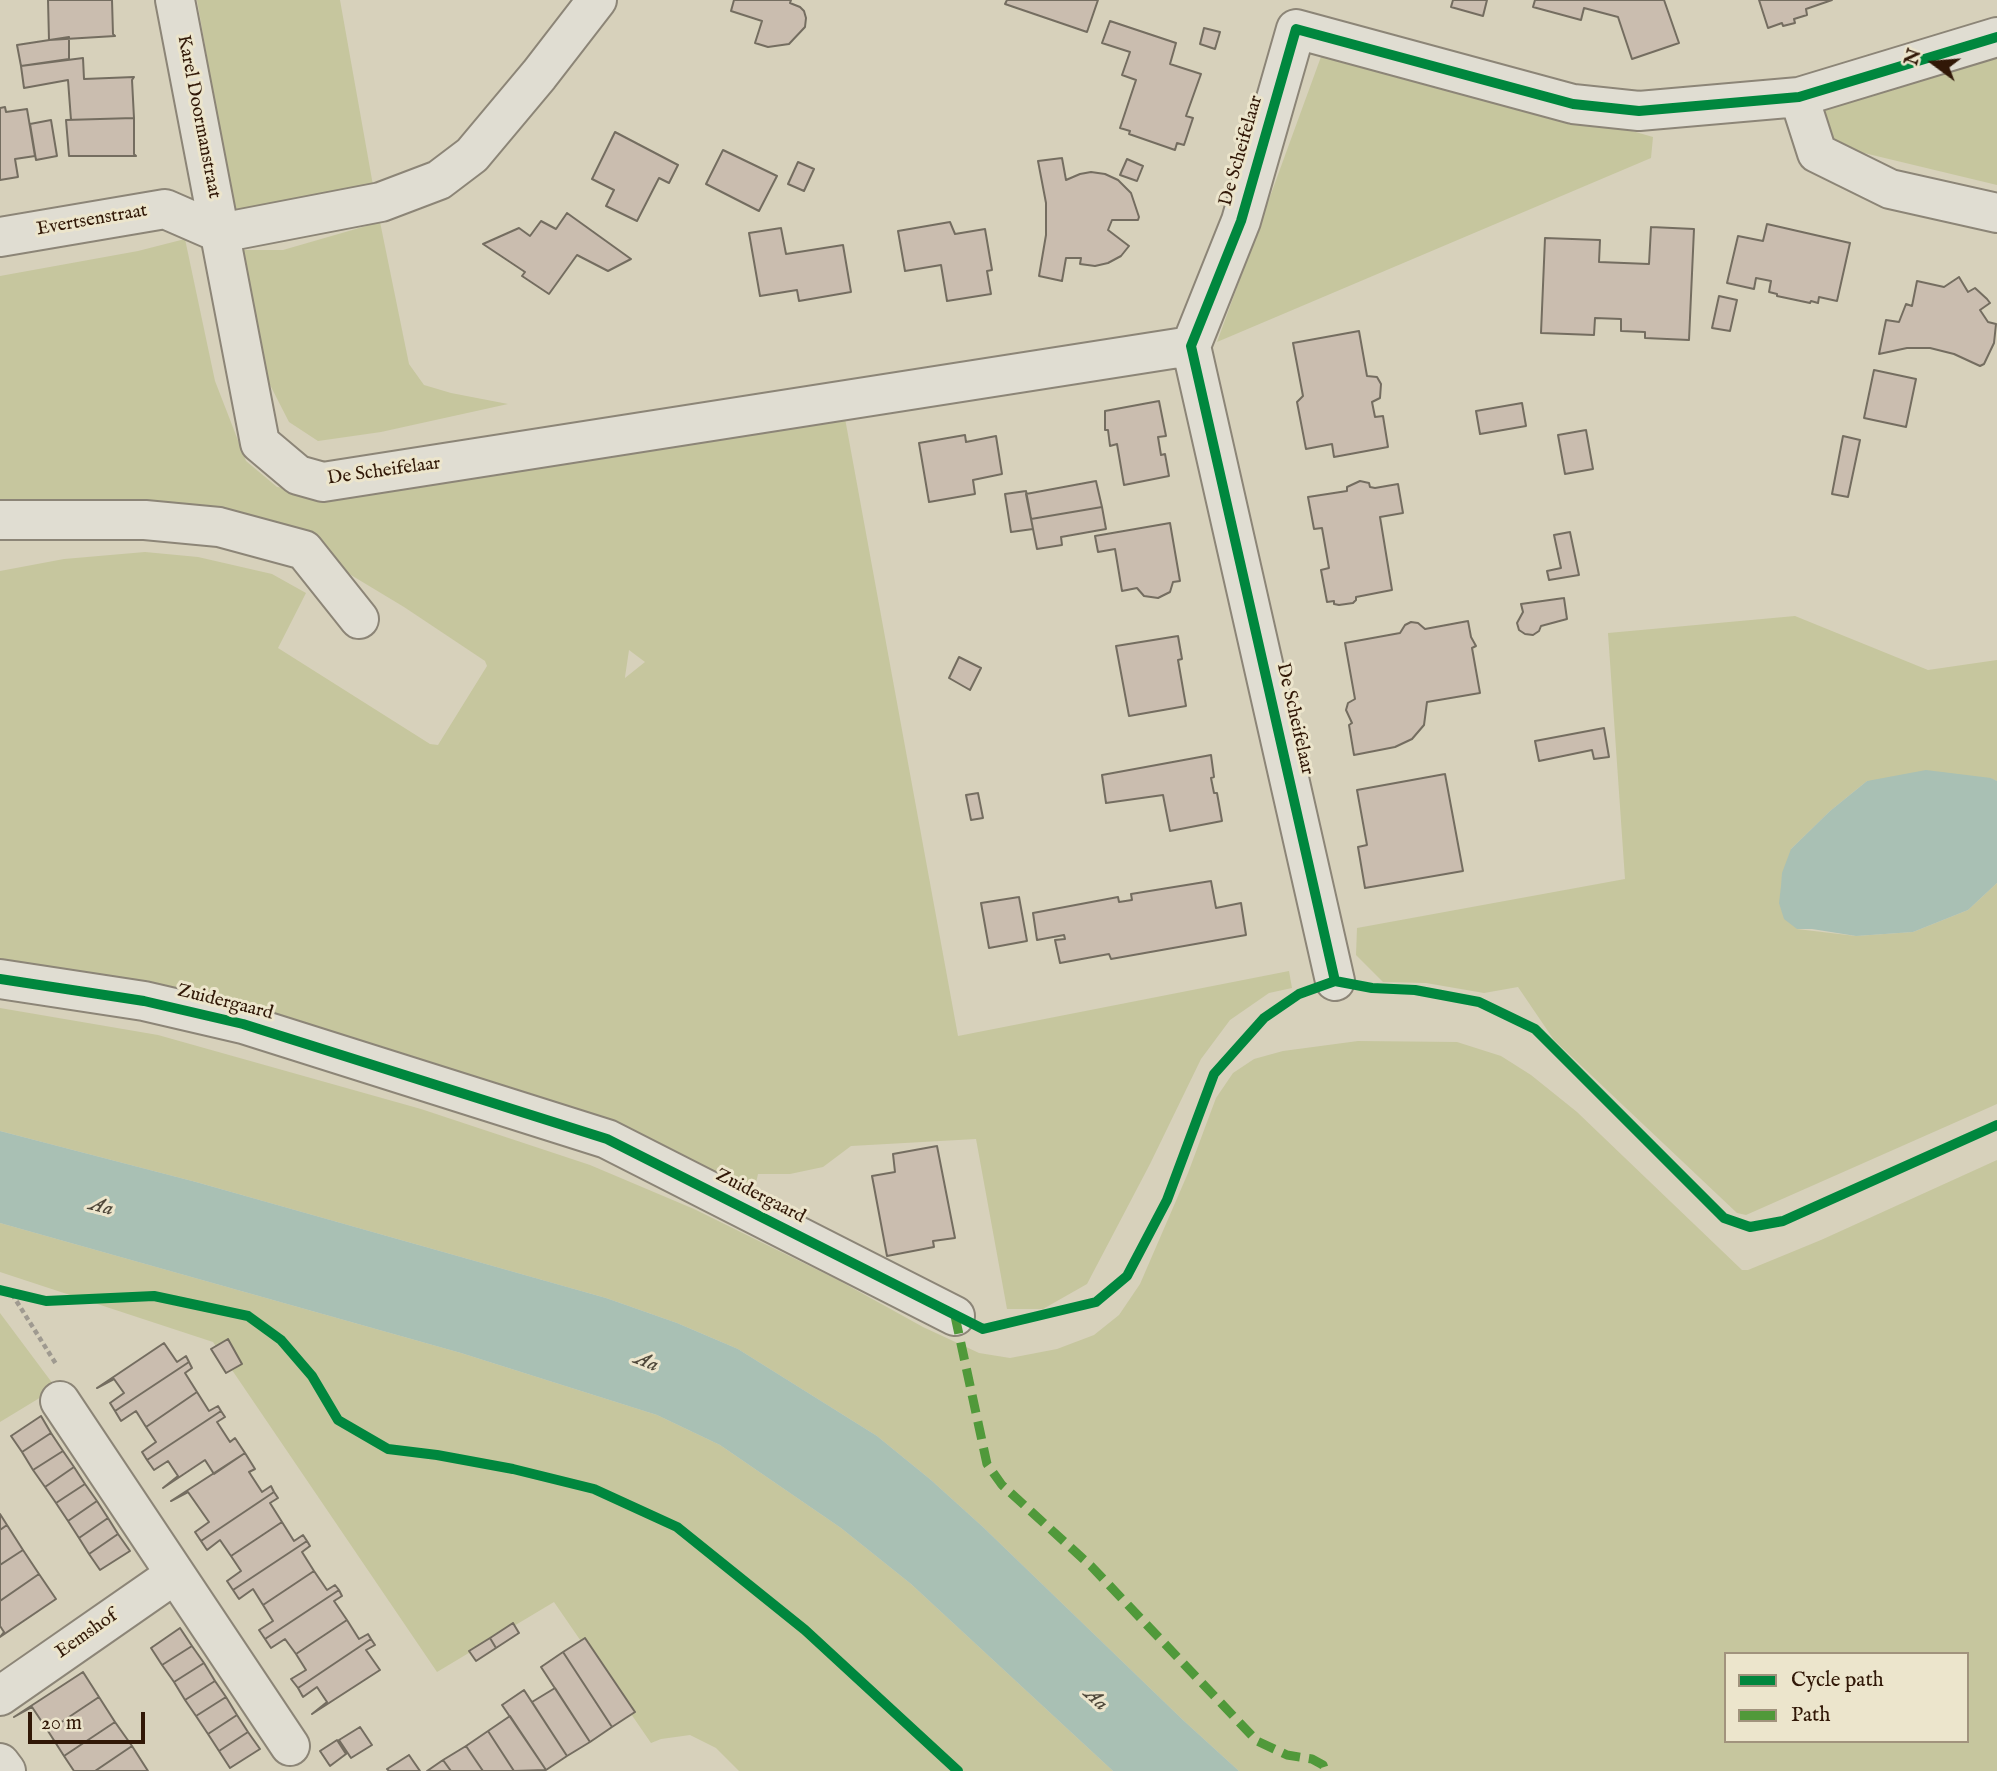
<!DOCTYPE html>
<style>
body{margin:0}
#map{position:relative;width:1997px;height:1771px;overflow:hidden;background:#d7d1bb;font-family:"IM FELL English",serif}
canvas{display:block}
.legend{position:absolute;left:1724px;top:1652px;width:245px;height:91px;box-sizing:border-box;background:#ece5cc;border:2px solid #a1937d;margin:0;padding:9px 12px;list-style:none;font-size:21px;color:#311807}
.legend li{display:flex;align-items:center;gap:14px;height:35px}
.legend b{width:35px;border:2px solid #a1937d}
.north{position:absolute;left:1899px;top:28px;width:70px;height:70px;-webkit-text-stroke:5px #ece5cc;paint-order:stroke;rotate:286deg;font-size:19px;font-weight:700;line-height:28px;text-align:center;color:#311807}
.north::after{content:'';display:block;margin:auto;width:24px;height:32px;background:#311807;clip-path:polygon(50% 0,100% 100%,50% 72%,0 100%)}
.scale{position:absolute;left:28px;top:1712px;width:117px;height:32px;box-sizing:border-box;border:4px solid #311807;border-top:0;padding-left:9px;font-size:21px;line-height:24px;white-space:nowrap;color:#311807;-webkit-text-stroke:5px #ece5cc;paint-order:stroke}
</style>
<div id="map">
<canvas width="1997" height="1771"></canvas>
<ul class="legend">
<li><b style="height:9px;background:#00873e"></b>Cycle path</li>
<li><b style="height:9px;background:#50993a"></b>Path</li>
</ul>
<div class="north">N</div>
<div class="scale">20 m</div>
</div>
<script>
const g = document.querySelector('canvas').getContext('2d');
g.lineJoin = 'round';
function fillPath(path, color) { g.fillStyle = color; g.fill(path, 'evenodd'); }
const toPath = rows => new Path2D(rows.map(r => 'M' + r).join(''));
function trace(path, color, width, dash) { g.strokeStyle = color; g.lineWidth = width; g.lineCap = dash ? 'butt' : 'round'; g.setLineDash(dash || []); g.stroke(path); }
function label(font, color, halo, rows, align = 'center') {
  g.font = font + ' "IM FELL English",serif'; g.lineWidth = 6; g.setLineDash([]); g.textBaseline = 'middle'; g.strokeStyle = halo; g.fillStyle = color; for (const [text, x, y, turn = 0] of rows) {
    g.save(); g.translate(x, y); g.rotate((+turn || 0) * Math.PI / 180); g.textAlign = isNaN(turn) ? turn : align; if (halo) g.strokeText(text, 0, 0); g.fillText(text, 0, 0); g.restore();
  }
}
fillPath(toPath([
 [197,0,340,0,374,191,247,215,225,201,225,187,209,69],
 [1997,33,1997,185,1839,147,1820,117,1822,87],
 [1360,53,1653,137,1651,158,1217,342,1322,54],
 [380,222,409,364,424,385,451,393,508,404,381,432,318,441,289,422,267,379,240,250,283,250],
 [185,239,215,381,246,461,277,487,322,493,842,402,958,1036,1289,971,1292,988,1269,993,1230,1020,1201,1059,1150,1164,1087,1284,1043,1309,1007,1309,976,1139,851,1146,823,1167,790,1174,758,1174,753,1196,0,972,0,571,64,559,145,552,198,557,272,574,306,593,278,648,430,744,438,745,487,666,485,661,404,607,331,563,263,533,0,535,0,276,138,251],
 [629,650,645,662,625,678,625,677],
 [1795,616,1928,670,1997,660,1997,781,1990,778,1867,781,1830,811,1791,849,1797,929,1856,936,1913,932,1968,910,1997,883,1997,1104,1746,1215,1737,1213,1554,1040,1518,987,1484,993,1426,983,1383,982,1356,955,1357,928,1625,879,1608,633],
 [0,1008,158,1035,421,1109,590,1165,694,1209,838,1280,923,1327,979,1353,1010,1358,1057,1349,1094,1335,1119,1315,1140,1284,1188,1173,1216,1098,1233,1073,1254,1059,1283,1051,1358,1041,1457,1042,1501,1056,1531,1075,1577,1112,1742,1270,1748,1270,1821,1240,1997,1160,1997,1771,1239,1771,1183,1720,983,1527,931,1480,877,1436,738,1349,677,1323,606,1298,196,1182,0,1131],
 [1726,1654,1967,1654,1967,1741,1726,1741],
 [0,1223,461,1353,657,1415,720,1445,841,1528,911,1584,1113,1771,739,1771,716,1748,690,1735,661,1739,651,1743,554,1602,437,1672,213,1342,0,1272],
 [0,1313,56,1388,0,1422]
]), '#c6c69e');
fillPath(toPath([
 [1926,770,1991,778,1997,781,1997,883,1968,910,1913,932,1856,936,1812,929,1797,929,1784,919,1779,903,1781,886,1782,873,1791,849,1830,811,1867,781],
 [0,1131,196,1182,606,1298,677,1323,738,1349,877,1436,931,1480,983,1527,1183,1720,1239,1771,1113,1771,911,1584,841,1528,720,1445,657,1415,461,1353,0,1223]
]), '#a9c0b4');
const building = toPath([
 [48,0,112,0,113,34,115,36,49,40,48,0],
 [734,0,791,0,790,3,800,7,804,11,806,18,805,27,789,44,768,47,755,43,762,21,731,11,734,0],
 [1007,0,1098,0,1087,32,1005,4,1007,0],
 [1453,0,1487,0,1483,16,1451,7,1453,0],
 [1535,0,1664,0,1679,43,1632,59,1618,17,1584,8,1581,20,1533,7,1535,0],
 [1759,0,1832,0,1806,9,1807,15,1794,19,1795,23,1783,26,1782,23,1768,28,1759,0],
 [1110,21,1176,43,1170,64,1201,74,1186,116,1193,118,1184,145,1177,143,1175,150,1129,134,1130,131,1120,128,1136,80,1122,75,1130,52,1102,43,1110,21],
 [1204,28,1220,32,1215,49,1200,44,1204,28],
 [69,37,69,59,21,66,17,45,69,37],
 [83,58,84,79,134,77,132,80,134,118,66,120,71,120,68,80,24,88,21,66,83,58],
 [5,107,6,112,27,109,35,156,15,159,18,177,0,180,0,108,5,107],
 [134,118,134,154,136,156,69,156,66,120,134,118],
 [51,120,57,156,36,160,30,124,51,120],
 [615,132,678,165,669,183,659,178,637,221,606,206,614,190,592,179,615,132],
 [723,150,777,176,759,211,706,184,723,150],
 [1062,158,1066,180,1080,174,1091,172,1105,174,1118,180,1131,193,1139,217,1138,220,1112,220,1108,230,1129,246,1121,256,1108,263,1095,266,1080,264,1081,258,1066,258,1062,281,1039,276,1046,235,1046,203,1038,161,1062,158],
 [1127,159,1143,166,1137,181,1120,175,1127,159],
 [798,162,814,169,804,191,788,184,798,162],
 [567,213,631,259,608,271,577,255,549,294,522,276,525,272,483,244,519,228,530,236,541,221,556,229,567,213],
 [950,222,955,234,985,229,992,270,987,271,991,294,947,301,941,265,905,271,898,231,950,222],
 [1767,224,1850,243,1837,301,1819,297,1818,303,1811,301,1810,303,1777,296,1777,294,1769,292,1771,281,1756,278,1754,289,1727,283,1738,236,1763,241,1767,224],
 [1651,227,1694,229,1689,340,1645,338,1645,332,1621,331,1621,319,1595,318,1594,335,1541,333,1545,238,1600,240,1599,262,1649,264,1651,227],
 [781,228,786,254,843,245,851,292,799,301,797,290,760,296,749,233,781,228],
 [1959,277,1968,292,1975,288,1987,299,1990,303,1980,310,1988,322,1996,324,1994,343,1984,364,1980,366,1954,354,1930,348,1907,348,1879,354,1886,320,1899,322,1906,304,1912,306,1917,281,1944,287,1959,277],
 [1719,296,1737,300,1730,331,1712,328,1719,296],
 [1359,331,1367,376,1377,377,1381,384,1380,398,1372,402,1375,417,1383,416,1388,447,1334,457,1332,444,1306,449,1297,402,1303,396,1293,343,1359,331],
 [1874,370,1916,379,1906,427,1864,418,1874,370],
 [1159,401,1166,436,1158,437,1161,455,1165,454,1169,476,1124,485,1117,444,1110,446,1108,430,1105,430,1105,411,1159,401],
 [1522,403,1526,426,1480,434,1476,411,1522,403],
 [1586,430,1593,469,1565,474,1558,435,1586,430],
 [965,435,966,442,996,436,1002,474,973,480,975,494,929,502,919,443,965,435],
 [1843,436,1860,440,1848,497,1832,494,1843,436],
 [1096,481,1102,507,1031,519,1026,494,1096,481],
 [1360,481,1369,483,1370,487,1375,488,1398,484,1403,513,1380,517,1392,590,1356,597,1356,600,1353,603,1339,605,1334,604,1334,601,1327,602,1321,570,1329,568,1322,528,1314,529,1308,497,1347,491,1347,487,1360,481],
 [1026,491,1033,529,1011,532,1005,494,1026,491],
 [1102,507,1106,529,1061,537,1062,545,1037,549,1031,519,1102,507],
 [1170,523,1180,581,1173,582,1170,592,1158,598,1144,596,1137,588,1122,591,1115,549,1098,552,1095,536,1170,523],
 [1570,532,1579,575,1549,580,1547,571,1561,568,1554,535,1570,532],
 [1564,598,1567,619,1541,626,1539,631,1533,635,1525,634,1519,630,1517,623,1523,612,1521,604,1564,598],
 [1468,621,1471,637,1476,646,1472,648,1480,693,1427,702,1424,725,1412,739,1395,747,1354,755,1349,725,1352,723,1346,710,1348,703,1355,699,1345,643,1400,633,1405,625,1411,622,1418,623,1425,629,1468,621],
 [1178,636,1182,659,1178,660,1186,706,1129,716,1116,646,1178,636],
 [959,657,981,668,970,690,949,678,959,657],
 [1604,728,1609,757,1594,759,1592,750,1539,761,1535,741,1604,728],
 [1211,755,1214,777,1211,778,1214,793,1217,793,1222,821,1170,831,1163,795,1106,803,1102,775,1211,755],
 [1445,774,1463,871,1365,888,1358,847,1367,845,1357,790,1445,774],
 [978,793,983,818,971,820,966,795,978,793],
 [1211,881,1216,908,1241,903,1246,935,1111,959,1109,954,1060,963,1055,940,1065,939,1064,935,1037,940,1033,913,1118,897,1119,902,1132,900,1131,894,1211,881],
 [1019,897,1027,941,989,948,981,903,1019,897],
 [937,1146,955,1238,933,1241,934,1247,887,1256,872,1176,895,1172,893,1154,937,1146],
 [228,1339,242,1364,226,1373,211,1349,228,1339],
 [164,1343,177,1362,186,1356,189,1362,115,1411,110,1403,124,1393,114,1379,97,1388,164,1343],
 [189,1362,192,1368,185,1373,197,1392,146,1427,136,1411,121,1421,115,1411,189,1362],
 [197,1392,209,1411,218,1406,221,1411,147,1460,142,1452,156,1442,146,1427,197,1392],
 [221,1411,225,1417,217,1422,230,1442,235,1438,245,1453,214,1474,205,1460,163,1488,178,1476,168,1461,154,1470,147,1460,221,1411],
 [41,1416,51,1433,22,1452,11,1436,41,1416],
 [51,1433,63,1451,33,1470,22,1452,51,1433],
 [63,1451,74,1467,45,1487,33,1470,63,1451],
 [245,1453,255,1469,249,1472,262,1492,271,1486,274,1492,201,1541,195,1532,209,1522,188,1492,171,1501,245,1453],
 [74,1467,85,1484,56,1503,45,1487,74,1467],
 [85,1484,97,1501,68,1521,56,1503,85,1484],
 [274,1492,278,1498,270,1503,282,1522,231,1556,220,1540,207,1550,201,1541,274,1492],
 [97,1501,108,1518,79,1538,68,1521,97,1501],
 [0,1514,7,1525,0,1530,0,1514],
 [108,1518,118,1534,89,1554,79,1538,108,1518],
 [282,1522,294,1541,303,1535,307,1541,233,1590,227,1581,241,1571,231,1556,282,1522],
 [7,1525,23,1550,0,1565,0,1530,7,1525],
 [118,1534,130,1551,100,1570,89,1554,118,1534],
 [307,1541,310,1546,302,1552,314,1571,263,1605,253,1589,239,1599,233,1590,307,1541],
 [23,1550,39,1574,0,1601,0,1565,23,1550],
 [314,1571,327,1590,335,1585,339,1590,265,1639,259,1630,273,1621,263,1605,314,1571],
 [39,1574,56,1599,0,1637,4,1632,0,1626,0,1601,39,1574],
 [339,1590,342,1596,334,1601,347,1620,296,1654,285,1639,271,1648,265,1639,339,1590],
 [347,1620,359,1639,368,1634,371,1639,298,1688,291,1679,306,1670,296,1654,347,1620],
 [513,1623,519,1633,496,1648,490,1638,513,1623],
 [180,1628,192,1646,162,1665,151,1648,180,1628],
 [490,1638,496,1648,476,1661,469,1651,490,1638],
 [585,1638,635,1712,612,1727,563,1652,585,1638],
 [371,1639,375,1645,366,1650,380,1670,312,1714,327,1702,317,1687,303,1697,298,1688,371,1639],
 [192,1646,204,1663,174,1682,162,1665,192,1646],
 [563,1652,612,1727,590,1742,541,1667,563,1652],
 [204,1663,215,1681,185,1700,174,1682,204,1663],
 [83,1672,99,1697,48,1731,32,1707,14,1717,83,1672],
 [215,1681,226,1697,196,1716,185,1700,215,1681],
 [555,1688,590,1742,567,1756,532,1702,555,1688],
 [524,1690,567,1756,546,1770,502,1705,524,1690],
 [99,1697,115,1722,64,1756,48,1731,99,1697],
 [226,1697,237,1715,208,1734,196,1716,226,1697],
 [237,1715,248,1732,219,1751,208,1734,237,1715],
 [510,1716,546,1770,514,1771,488,1731,510,1716],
 [115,1722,132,1746,95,1771,74,1771,64,1756,115,1722],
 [360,1727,372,1745,351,1758,339,1740,360,1727],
 [488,1731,514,1771,483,1771,466,1746,488,1731],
 [248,1732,260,1749,230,1768,219,1751,248,1732],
 [337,1740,346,1754,330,1766,320,1751,337,1740],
 [132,1746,148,1771,95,1771,132,1746],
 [466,1746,483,1771,451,1771,443,1760,466,1746],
 [409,1755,420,1771,389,1771,387,1769,409,1755],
 [443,1760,451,1771,427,1771,443,1760]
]);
fillPath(building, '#cabdaf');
trace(building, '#746d60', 2);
const street = toPath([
 [175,0,260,443,298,475,323,482,1191,346],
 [1799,97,1817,153,1890,189,1997,213],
 [220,233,381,202,439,180,472,155,539,75,597,0],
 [0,237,165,209,220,233],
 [0,520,145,520,219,527,304,550,359,619],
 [0,979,144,1001,243,1024,607,1139,955,1316],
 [1335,981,1191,346,1241,221,1296,29,1573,104,1639,111,1799,97,1997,37],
 [60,1401,290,1746],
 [0,1696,174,1575],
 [0,1763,6,1771]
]);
trace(street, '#8c8577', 42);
trace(toPath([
 [12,1294,56,1364]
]), '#9f9a90', 4.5, [5, 3.5]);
trace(street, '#e0ddd2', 38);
trace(toPath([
 [955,1316,987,1464,1002,1485,1091,1566,1257,1741,1287,1755,1312,1759,1323,1765,1325,1771]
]), '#50993a', 9, [18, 9]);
trace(toPath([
 [0,979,144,1001,243,1024,607,1139,983,1329,1096,1302,1127,1276,1167,1200,1214,1074,1264,1018,1299,994,1335,981],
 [1335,981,1191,346,1241,221,1296,29,1573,104,1639,111,1799,97,1997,37],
 [1335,981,1372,988,1415,990,1479,1002,1535,1029,1724,1218,1750,1227,1783,1221,1997,1125],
 [0,1290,46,1301,154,1296,248,1316,281,1340,312,1376,338,1420,388,1449,437,1455,513,1469,594,1489,677,1527,805,1630,958,1771]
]), '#00873e', 10);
label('19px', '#311807', '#ece5cc', [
 ["Karel Doormanstraat",198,117,79],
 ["De Scheifelaar",1242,151,-74],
 ["Evertsenstraat",92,221,-10],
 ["De Scheifelaar",384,472,-8],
 ["De Scheifelaar",1294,719,77],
 ["Zuidergaard",225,1003,14],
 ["Zuidergaard",760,1197,27],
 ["Eemshof",87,1635,-35]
]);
label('italic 21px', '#4f483a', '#ece5cc', [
 ["Aa",101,1208,15],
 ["Aa",646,1363,22],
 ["Aa",1095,1700,43]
]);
</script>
